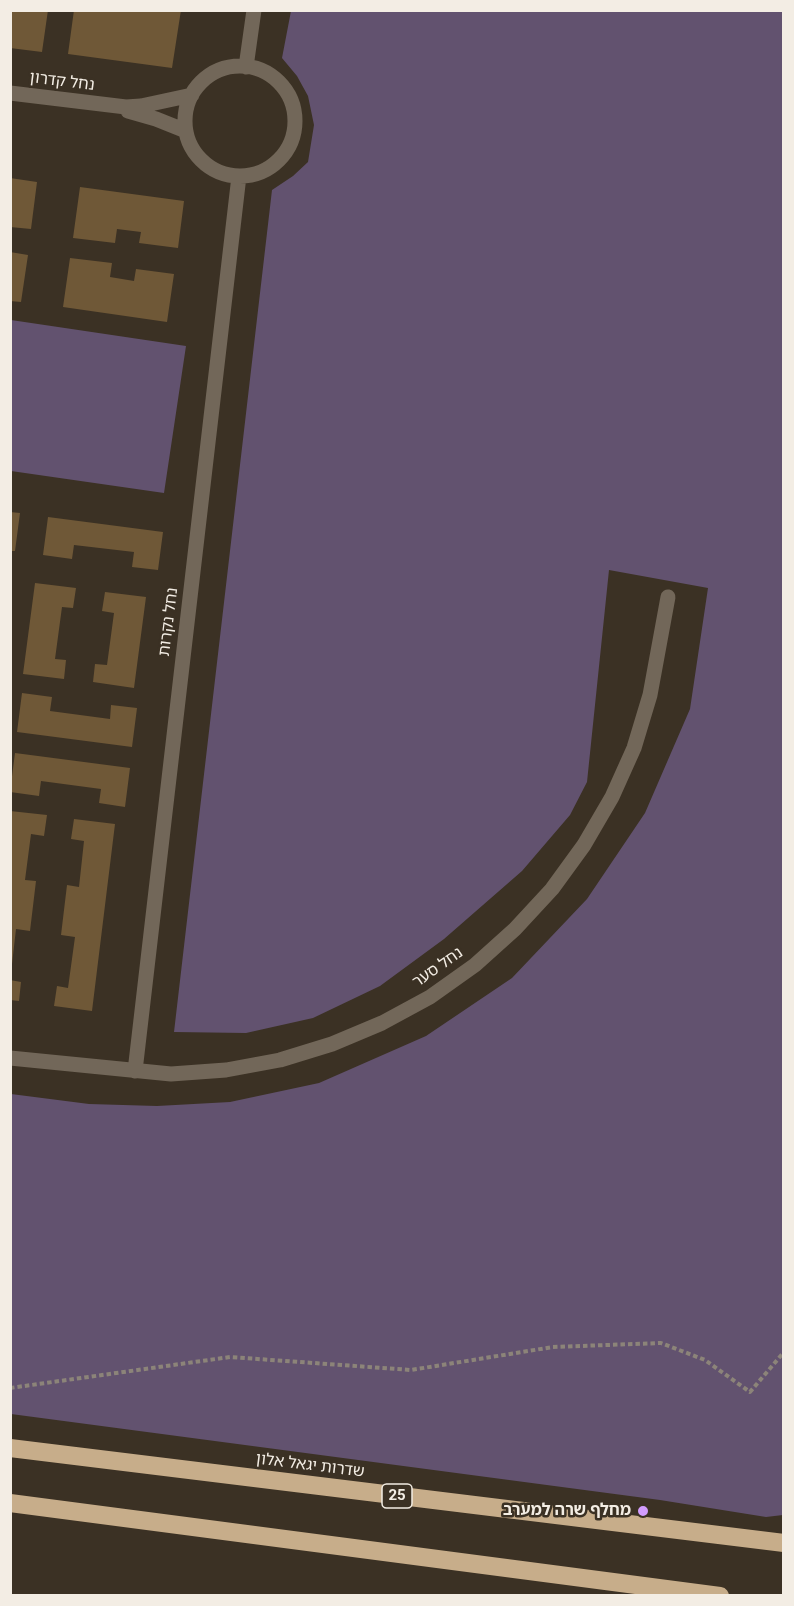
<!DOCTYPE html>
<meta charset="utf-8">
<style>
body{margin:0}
#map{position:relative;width:794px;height:1606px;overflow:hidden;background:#3b3124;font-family:Roboto,sans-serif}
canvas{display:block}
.frame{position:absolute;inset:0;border:12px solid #f3ede4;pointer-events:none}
</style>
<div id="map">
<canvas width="794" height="1606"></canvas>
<div class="frame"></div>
</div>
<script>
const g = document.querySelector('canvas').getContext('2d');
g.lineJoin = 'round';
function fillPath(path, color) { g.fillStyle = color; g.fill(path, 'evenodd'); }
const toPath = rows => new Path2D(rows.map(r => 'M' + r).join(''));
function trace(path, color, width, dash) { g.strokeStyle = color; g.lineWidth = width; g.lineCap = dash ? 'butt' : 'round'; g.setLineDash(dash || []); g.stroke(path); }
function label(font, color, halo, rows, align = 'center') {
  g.font = font + ' Roboto,"Noto Sans Hebrew",sans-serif'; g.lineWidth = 5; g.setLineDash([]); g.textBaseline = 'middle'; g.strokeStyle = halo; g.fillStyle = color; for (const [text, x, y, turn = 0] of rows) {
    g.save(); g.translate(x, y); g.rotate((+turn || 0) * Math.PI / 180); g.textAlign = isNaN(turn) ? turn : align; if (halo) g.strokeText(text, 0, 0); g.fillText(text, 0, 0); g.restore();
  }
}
fillPath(toPath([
 [291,11,783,11,783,1515,766,1517,660,1500,11,1414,11,1094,89,1104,157,1106,230,1102,319,1083,426,1036,512,978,587,899,645,813,690,709,708,588,609,570,587,782,570,815,522,871,444,939,380,986,313,1018,246,1033,174,1032,272,190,293,176,308,162,314,125,308,96,297,76,282,58],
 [11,320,186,346,164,493,11,471]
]), '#62526f');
fillPath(toPath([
 [10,10,48,10,42,52,10,48],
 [74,10,181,10,172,68,68,54],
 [10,178,37,182,31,229,10,227],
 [80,187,184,201,178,248,139,243,141,232,117,229,115,243,73,238],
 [10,252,28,255,21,302,10,301],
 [70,258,112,263,110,277,134,281,136,269,174,274,167,322,63,307],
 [10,512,20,513,15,551,10,551],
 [48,517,163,532,158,570,132,567,134,552,74,545,72,559,43,555],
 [35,583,76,588,73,608,62,607,55,659,66,660,64,679,23,674],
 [105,592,146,597,134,688,93,682,95,664,107,665,114,613,102,611],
 [22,693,52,697,50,711,110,719,111,705,137,708,132,747,17,732],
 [15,753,130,768,125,807,99,803,101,789,41,781,39,796,10,792],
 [10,811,47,815,44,836,31,834,25,880,36,881,30,931,16,929,12,964],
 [74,819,115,824,92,1011,54,1006,57,986,68,988,75,937,61,935,67,885,79,887,84,841,71,839],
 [10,980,21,982,19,1001,10,1000]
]), '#6f5837');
trace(toPath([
 [10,1388,230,1357,411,1370,553,1347,661,1343,705,1360,750,1392,784,1352]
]), '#8c8479', 4, [4.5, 3]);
trace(toPath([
 '185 121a55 55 0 1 1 110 0a55 55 0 1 1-110 0Z',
 [246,67,254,10],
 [10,93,126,107,141,106,192,95],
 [128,111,156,119,186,131],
 [10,1058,171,1074,226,1070,280,1060,332,1044,382,1023,430,997,475,965,515,929,552,889,584,845,612,797,634,748,650,695,668,597],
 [135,1071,239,176]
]), '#726759', 15);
trace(toPath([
 [10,1448,784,1543],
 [10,1503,720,1596]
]), '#c7ad8a', 18);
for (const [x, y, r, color] of [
 [643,1511,6,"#d29cfd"]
]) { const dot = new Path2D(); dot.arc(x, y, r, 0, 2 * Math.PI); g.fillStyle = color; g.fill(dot); trace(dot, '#3b3124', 2); }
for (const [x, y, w] of [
 [397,1496,30]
]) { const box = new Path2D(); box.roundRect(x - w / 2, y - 12, w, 24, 4.5); g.fillStyle = '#3b3124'; g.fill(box); trace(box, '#f3ede4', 1.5); }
label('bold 15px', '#f3ede4', null, [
 ["25",397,1496]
]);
label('16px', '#f3ede4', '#3b3124', [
 ["נחל קדרון",62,82,7],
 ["נחל נקרות",169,622,-83],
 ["נחל סער",438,968,-35],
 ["שדרות יגאל אלון",310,1466,7]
]);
label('bold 16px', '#f3ede4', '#3b3124', [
 ["מחלף שרה למערב",631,1511]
], 'right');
</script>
